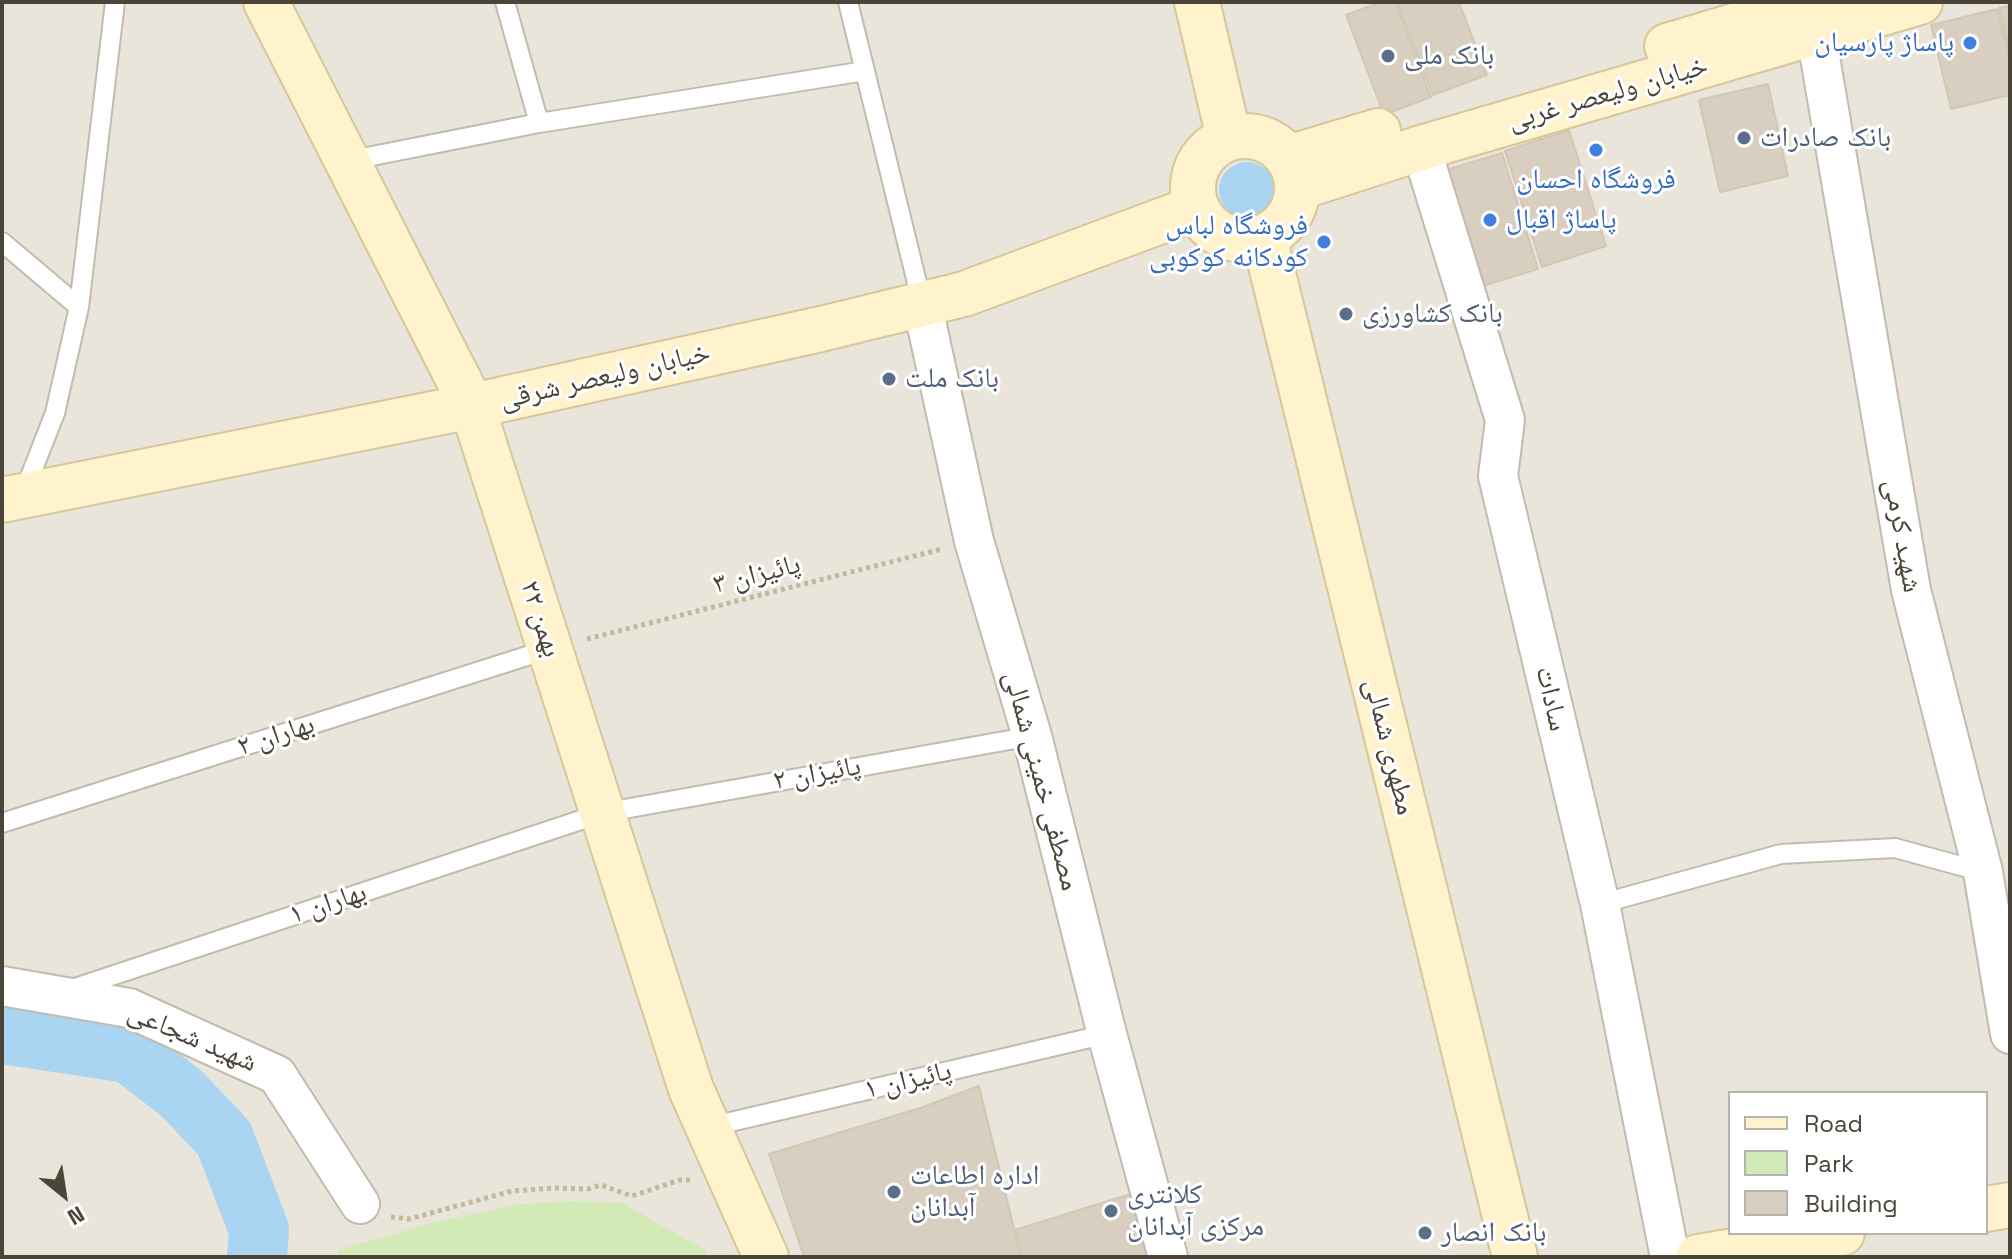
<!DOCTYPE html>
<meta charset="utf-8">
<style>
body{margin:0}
#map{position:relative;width:2012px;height:1259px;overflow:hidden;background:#f6f3ec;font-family:"Space Grotesk",sans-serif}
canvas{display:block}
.frame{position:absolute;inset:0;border:4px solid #4b4439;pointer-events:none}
.legend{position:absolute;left:1728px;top:1091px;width:260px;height:144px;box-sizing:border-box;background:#fff;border:2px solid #b7b4b0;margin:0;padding:10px 14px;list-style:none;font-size:24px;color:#4b4439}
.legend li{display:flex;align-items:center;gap:16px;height:40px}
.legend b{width:40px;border:2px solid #b7b4b0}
.north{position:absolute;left:24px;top:1155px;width:80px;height:80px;-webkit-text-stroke:6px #fff;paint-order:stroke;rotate:150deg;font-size:22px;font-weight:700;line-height:32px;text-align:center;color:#4b4439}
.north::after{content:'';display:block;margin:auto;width:28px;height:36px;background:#4b4439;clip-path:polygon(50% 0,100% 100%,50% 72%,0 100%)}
</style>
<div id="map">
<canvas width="2012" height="1259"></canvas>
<div class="frame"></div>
<ul class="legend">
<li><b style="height:10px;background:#fff3cd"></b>Road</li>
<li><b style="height:22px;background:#d2eab5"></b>Park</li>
<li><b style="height:22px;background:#d8cfc1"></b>Building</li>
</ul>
<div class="north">N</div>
</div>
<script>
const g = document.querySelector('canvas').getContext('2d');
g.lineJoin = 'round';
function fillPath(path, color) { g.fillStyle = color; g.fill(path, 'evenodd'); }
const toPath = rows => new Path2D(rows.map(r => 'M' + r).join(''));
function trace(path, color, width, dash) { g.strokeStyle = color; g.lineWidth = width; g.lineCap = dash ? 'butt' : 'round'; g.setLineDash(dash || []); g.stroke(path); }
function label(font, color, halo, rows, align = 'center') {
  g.font = font + ' "Space Grotesk","Noto Naskh Arabic",sans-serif'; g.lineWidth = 6; g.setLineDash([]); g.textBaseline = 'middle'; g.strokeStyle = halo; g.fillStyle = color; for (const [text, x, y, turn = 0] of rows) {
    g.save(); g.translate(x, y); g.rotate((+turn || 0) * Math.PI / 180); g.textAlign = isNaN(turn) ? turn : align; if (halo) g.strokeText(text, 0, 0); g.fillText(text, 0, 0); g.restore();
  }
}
fillPath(toPath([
 [2,2,2010,2,2010,1257,2,1257],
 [1730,1093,1986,1093,1986,1233,1730,1233]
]), '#eae5da');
fillPath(toPath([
 [574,1201,622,1203,705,1250,709,1257,339,1257,338,1250,432,1223,520,1204]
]), '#d2eab5');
fillPath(toPath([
 '1219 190a28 28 0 1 1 56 0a28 28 0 1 1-56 0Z'
]), '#a9d4f2');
trace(toPath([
 [2,1034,129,1053,181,1093,224,1138,259,1230,257,1257]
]), '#a9d4f2', 60);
const building = toPath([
 [1381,2,1395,2,1431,97,1384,115,1346,15,1381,2],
 [1397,2,1459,2,1487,75,1433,95,1397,2],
 [2010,6,2010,52,1999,8,2010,6],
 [1997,9,2010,60,2010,95,1951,109,1931,25,1997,9],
 [1768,84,1788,176,1720,192,1699,100,1768,84],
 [1569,130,1606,246,1542,267,1505,151,1569,130],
 [1502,153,1538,269,1479,287,1443,171,1502,153],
 [979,1086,1021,1257,804,1257,769,1154,920,1108,979,1086],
 [1140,1191,1158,1257,1021,1257,1015,1230,1140,1191]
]);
fillPath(building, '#d8cfc1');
trace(building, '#d3c7b4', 2);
const lane = toPath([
 [505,2,539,123],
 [848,2,922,303],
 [347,161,539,123,865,71],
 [2,242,79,307],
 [24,492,55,413,79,307,115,2],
 [2,823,549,649],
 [1600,904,1781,854,1895,848,1983,872],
 [72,989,602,813,1032,736],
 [709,1127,1107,1034]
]);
const street = toPath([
 [1816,34,1911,590,1983,872,2010,1034],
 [1421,148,1505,420,1498,476,1600,904,1670,1257],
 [922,303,974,541,1032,736,1107,1034,1168,1257],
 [2,986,129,1008,277,1075,360,1204]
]);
const secondary = toPath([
 [266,2,472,406,691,1089,766,1257],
 [1197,2,1229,138],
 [1667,46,1814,2],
 '1193 188a52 52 0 1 1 104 0a52 52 0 1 1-104 0Z',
 [1288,158,1378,131],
 [1297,188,1421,148,1920,2],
 [1264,237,1515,1257],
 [2,500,472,406,821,329,964,294,1196,208],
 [1986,1209,2010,1205],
 [1698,1257,1842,1233]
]);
trace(lane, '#c2bbae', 22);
trace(street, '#c2bbae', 42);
trace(secondary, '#d6c79b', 48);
trace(toPath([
 [587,639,942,549],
 [391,1217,409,1219,512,1191,553,1188,588,1189,601,1185,632,1196,680,1180,692,1180]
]), '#c4b79f', 5, [4, 4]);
trace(lane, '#fff', 18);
trace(street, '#fff', 38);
trace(secondary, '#fff3cd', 44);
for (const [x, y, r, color] of [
 [1970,43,8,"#3f7fe0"],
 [1388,56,8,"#5c6f8a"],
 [1744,138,8,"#5c6f8a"],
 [1596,150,8,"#3f7fe0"],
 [1490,220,8,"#3f7fe0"],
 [1324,242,8,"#3f7fe0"],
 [1346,314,8,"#5c6f8a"],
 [889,379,8,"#5c6f8a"],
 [894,1192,8,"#5c6f8a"],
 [1111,1211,8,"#5c6f8a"],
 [1425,1233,8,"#5c6f8a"]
]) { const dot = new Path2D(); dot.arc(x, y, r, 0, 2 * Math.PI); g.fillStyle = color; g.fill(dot); trace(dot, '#fff', 3); }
label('28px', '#366cbe', '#fff', [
 ["پاساژ پارسیان",1954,43],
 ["فروشگاه احسان",1596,180,"center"],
 ["پاساژ اقبال",1506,220,"left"],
 ["فروشگاه لباس",1308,226],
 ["کودکانه کوکوبی",1308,258]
], 'right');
label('28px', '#4e5e75', '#fff', [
 ["بانک ملی",1404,56],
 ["بانک صادرات",1760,138],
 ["بانک کشاورزی",1362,314],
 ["بانک ملت",905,379],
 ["اداره اطاعات",910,1176],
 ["آبدانان",910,1208],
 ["کلانتری",1127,1195],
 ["مرکزی آبدانان",1127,1227],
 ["بانک انصار",1441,1233]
], 'left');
label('28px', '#4b4439', '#fff', [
 ["خیابان ولیعصر غربی",1608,94,-16],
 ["خیابان ولیعصر شرقی",605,377,-13],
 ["شهید کرمی",1902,536,80],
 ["پائیزان ۳",757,575,-14],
 ["۲۲ بهمن",540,619,72],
 ["سادات",1551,699,77],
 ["بهاران ۲",276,736,-18],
 ["مطهری شمالی",1389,747,76],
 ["پائیزان ۲",817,774,-10],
 ["مصطفی خمینی شمالی",1041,781,75],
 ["بهاران ۱",328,904,-18],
 ["شهید شجاعی",192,1038,23],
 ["پائیزان ۱",908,1081,-13]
]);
</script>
